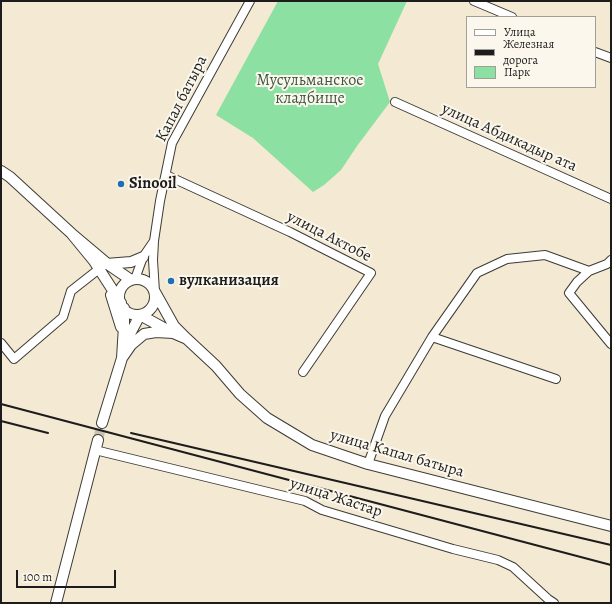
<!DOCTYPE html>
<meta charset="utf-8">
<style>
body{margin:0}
#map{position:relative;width:612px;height:604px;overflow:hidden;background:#f4e9d2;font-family:Alegreya,serif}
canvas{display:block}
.frame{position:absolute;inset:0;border:2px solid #1c1c1c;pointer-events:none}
.legend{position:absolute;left:466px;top:16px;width:130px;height:72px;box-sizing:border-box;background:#fbf7ec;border:1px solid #a29f99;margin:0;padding:5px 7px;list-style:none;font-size:12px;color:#1c1c1c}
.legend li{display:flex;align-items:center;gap:8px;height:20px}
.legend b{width:20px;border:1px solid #a29f99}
.scale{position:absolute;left:16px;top:570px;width:100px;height:18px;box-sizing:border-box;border:2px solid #1c1c1c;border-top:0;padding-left:5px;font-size:12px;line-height:14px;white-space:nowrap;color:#1c1c1c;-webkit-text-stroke:3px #fbf7ec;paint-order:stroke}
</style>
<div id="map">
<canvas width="612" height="604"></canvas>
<div class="frame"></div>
<ul class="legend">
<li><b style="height:5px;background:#fff"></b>Улица</li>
<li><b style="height:5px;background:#1c1c1c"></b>Железная дорога</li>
<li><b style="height:11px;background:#8be0a2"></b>Парк</li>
</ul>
<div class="scale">100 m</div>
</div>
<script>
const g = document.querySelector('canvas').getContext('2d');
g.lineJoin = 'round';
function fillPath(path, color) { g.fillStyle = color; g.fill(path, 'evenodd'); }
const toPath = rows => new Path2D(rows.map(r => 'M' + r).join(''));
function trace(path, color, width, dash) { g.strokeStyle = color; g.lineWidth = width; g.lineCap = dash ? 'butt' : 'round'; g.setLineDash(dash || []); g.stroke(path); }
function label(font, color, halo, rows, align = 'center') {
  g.font = font + ' Alegreya,serif'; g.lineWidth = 4; g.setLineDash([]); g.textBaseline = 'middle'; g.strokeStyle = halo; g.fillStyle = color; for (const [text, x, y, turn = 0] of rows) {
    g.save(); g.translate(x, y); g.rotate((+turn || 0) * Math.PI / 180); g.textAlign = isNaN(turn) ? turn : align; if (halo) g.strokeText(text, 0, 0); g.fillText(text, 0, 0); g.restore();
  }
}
fillPath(toPath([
 [278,1,407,1,378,64,390,102,357,146,341,170,324,185,313,192,253,138,216,115]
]), '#8be0a2');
trace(toPath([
 [98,440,102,423]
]), '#c9c0ae', 10, [10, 5]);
const minor = toPath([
 [474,1,512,17],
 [595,52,611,58],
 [395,102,611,199],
 [166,175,290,232,371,273,303,372],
 [154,241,160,201,172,143,250,1],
 [611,260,607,264,589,271,577,282,569,293,611,344],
 [135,279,143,257,154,241,153,260,155,292],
 [432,337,556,379],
 [1,343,14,359,63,317,71,291,99,269],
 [95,450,305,501,322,510,453,549,498,560,513,567,548,599,554,603],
 [368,464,385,416,432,337,477,273,507,259,545,255,589,271]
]);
const major = toPath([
 [1,171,10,177,71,233],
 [106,264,131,262,143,257],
 '119 297a18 18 0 1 1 36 0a18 18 0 1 1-36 0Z',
 [111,295,121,327],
 [121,303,94,261,71,233,109,265,131,280],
 [124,308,124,326,122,358,130,334,140,315],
 [140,315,173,333,187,339,174,326,155,292],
 [187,339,216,366,240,394,267,418,312,445,368,464,611,526],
 [102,423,122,358,131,345,144,334,156,332,173,333],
 [56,603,98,440]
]);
trace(minor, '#3c3b37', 10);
trace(major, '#3c3b37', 12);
trace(minor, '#fff', 8);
trace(major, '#fff', 10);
trace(toPath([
 [1,404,611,565],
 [1,421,48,433],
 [131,433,611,545]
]), '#1c1c1c', 2);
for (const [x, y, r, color] of [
 [121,184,4,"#1f6fb2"],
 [171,281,4,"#1f6fb2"]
]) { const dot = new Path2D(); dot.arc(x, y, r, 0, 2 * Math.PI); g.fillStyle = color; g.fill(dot); trace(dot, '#fbf7ec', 1.5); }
label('16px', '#3d5744', '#fbf7ec', [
 ["Мусульманское",310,81],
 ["кладбище",310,99]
]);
label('16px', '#1c1c1c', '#fbf7ec', [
 ["Капал батыра",182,99,-63],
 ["улица Абдикадыр ата",509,138,24],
 ["улица Актобе",329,237,27],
 ["улица Капал батыра",397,454,16],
 ["улица Жастар",336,498,18]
]);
label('bold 16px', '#1c1c1c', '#fbf7ec', [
 ["Sinooil",129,184],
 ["вулканизация",179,281]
], 'left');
</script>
